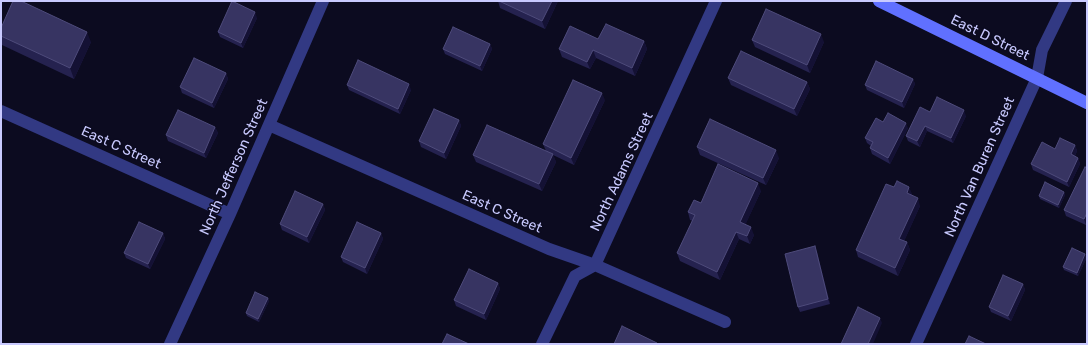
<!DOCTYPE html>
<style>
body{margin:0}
#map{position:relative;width:1088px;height:345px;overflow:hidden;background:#0c0b20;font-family:Rubik,sans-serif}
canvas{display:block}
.frame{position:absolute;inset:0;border:2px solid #c9caff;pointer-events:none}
</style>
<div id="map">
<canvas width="1088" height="345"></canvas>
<div class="frame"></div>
</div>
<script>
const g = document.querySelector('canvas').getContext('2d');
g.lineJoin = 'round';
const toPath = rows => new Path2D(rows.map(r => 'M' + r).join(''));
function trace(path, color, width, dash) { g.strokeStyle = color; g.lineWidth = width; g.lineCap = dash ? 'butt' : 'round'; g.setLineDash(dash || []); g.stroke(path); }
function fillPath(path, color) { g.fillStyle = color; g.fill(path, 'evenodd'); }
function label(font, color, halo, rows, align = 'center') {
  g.font = font + ' Rubik,sans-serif'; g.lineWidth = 3; g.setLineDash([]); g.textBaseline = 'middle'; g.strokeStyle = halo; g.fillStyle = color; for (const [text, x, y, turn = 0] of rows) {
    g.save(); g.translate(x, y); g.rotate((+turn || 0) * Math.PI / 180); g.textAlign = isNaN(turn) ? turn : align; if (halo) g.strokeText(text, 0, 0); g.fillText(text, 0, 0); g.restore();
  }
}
trace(toPath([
 [1,111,230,214],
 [269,125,549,249,595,265,725,322],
 [170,344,230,214,323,1],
 [542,344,575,276,595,265,716,1],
 [916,344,1037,78,1042,50,1066,1]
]), '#323983', 12);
trace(toPath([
 [879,1,1087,103]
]), '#6070ff', 12);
fillPath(toPath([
 [498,1,558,1,545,29,500,8],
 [257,18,243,48,220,37,218,32],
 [1,28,91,42,74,79,2,45],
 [598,39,644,41,647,49,635,76,596,58,590,69,562,57,559,49],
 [752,40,824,42,810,73,755,47],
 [490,44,492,49,482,71,445,54,443,49],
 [226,73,228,79,214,108,182,93,180,87],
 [728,78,807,82,810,89,797,116,731,85],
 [913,79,915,84,904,108,867,90,865,85],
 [347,85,411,90,400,114,349,90],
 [605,100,574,165,553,155,556,162,542,191,476,162,473,155,546,151,543,144],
 [930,112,966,116,953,143,927,131,920,147,908,141,906,136],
 [459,120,461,126,446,159,421,147,419,141],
 [883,122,908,128,890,164,872,154,870,148,871,146,867,143,865,138],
 [215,127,218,133,206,158,168,141,166,135],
 [1075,145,1077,151,1075,156,1078,158,1080,164,1069,187,1033,170,1031,164,1055,149],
 [697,147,779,158,766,185,700,155],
 [1087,168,1087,223,1086,225,1066,216,1064,210],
 [894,187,912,194,912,196,920,206,904,241,907,242,910,250,898,276,858,257,856,250],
 [761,191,745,225,754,235,750,244,739,239,720,280,680,261,677,253,693,221,690,220,688,212,701,203],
 [1064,192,1065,195,1059,208,1040,199,1039,196],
 [323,204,325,210,309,243,282,230,280,224],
 [163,233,165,239,150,269,126,258,124,253],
 [381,233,383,239,367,274,343,262,341,257],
 [817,252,830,304,800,312,798,307],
 [1087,257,1078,276,1064,270,1063,267],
 [498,283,500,289,486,320,456,306,454,300],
 [1023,284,1025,290,1011,321,991,312,989,307],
 [268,298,269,301,259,322,247,316,246,313]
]), '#25224f');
fillPath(toPath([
 [552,1,558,1,545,29,542,21],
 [255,12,257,18,243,48,241,43],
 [87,32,91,42,74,79,70,68],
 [821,34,824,42,810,73,807,65],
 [644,41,647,49,635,76,632,68],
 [490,44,492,49,482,71,480,66],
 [593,50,596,58,590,69,587,62],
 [226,73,228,79,214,108,212,103],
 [913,79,915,84,904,108,902,102],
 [807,82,810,89,797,116,794,109],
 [409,84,411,90,400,114,398,109],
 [602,93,605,100,574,165,571,158],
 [964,110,966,116,953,143,951,138],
 [459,120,461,126,446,159,444,153],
 [906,123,908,128,890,164,888,158],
 [925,126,927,131,920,147,917,141],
 [215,127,218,133,206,158,204,153],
 [1075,145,1077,151,1073,160,1071,154],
 [776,150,779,158,766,185,763,178],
 [553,154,556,162,542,191,539,184],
 [1078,158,1080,164,1069,187,1067,182],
 [758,183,761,191,743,230,740,222],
 [909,187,912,194,910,201,907,193],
 [1064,192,1065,195,1059,208,1058,205],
 [918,198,920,206,902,246,899,239],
 [323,204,325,210,309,243,307,237],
 [1087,213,1087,223,1086,225,1084,219],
 [751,227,754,235,750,244,747,236],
 [736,232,739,239,720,280,717,272],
 [163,233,165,239,150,269,148,264],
 [381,233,383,239,367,274,365,268],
 [907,242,910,250,898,276,895,268],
 [815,246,817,252,830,304,828,299],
 [1085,254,1087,257,1078,276,1077,273],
 [498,283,500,289,486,320,484,314],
 [1023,284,1025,290,1011,321,1008,316],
 [268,298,269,301,259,322,258,319],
 [880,318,882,323,873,344,868,344]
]), '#141134');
const building = toPath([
 [13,1,21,1,87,32,70,68,1,36,1,28,13,1],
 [232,1,255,12,241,43,218,32,232,1],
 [499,1,552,1,542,21,499,1],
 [766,9,821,34,807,65,752,40,766,9],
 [606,24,644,41,632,68,593,50,587,62,559,49,570,26,598,39,606,24],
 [453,27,490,44,480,66,443,49,453,27],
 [741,51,807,82,794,109,728,78,741,51],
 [194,58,226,73,212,103,180,87,194,58],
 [358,60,409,84,398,109,347,85,358,60],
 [876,61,913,79,902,102,865,85,876,61],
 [573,80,602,93,571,158,543,144,573,80],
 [937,97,964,110,951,138,925,126,917,141,906,136,920,107,930,112,937,97],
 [434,109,459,120,444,153,419,141,434,109],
 [178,110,215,127,204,153,166,135,178,110],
 [888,113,906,123,888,158,870,148,873,142,865,138,876,118,883,122,888,113],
 [710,119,776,150,763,178,697,147,710,119],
 [487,125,553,154,539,184,473,155,487,125],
 [1060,138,1075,145,1071,154,1078,158,1067,182,1031,164,1042,142,1055,149,1060,138],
 [718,164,758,183,740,222,751,227,747,236,736,232,717,272,677,253,695,215,688,212,694,200,701,203,718,164],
 [1085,167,1087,168,1087,213,1084,219,1064,210,1085,167],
 [897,181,909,187,907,193,918,198,899,239,907,242,895,268,856,250,886,184,894,187,897,181],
 [1045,182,1064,192,1058,205,1039,196,1045,182],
 [295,191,323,204,307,237,280,224,295,191],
 [139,222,163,233,148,264,124,253,139,222],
 [357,222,381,233,365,268,341,257,357,222],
 [815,246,828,299,798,307,785,254,815,246],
 [1072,248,1085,254,1077,273,1063,267,1072,248],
 [469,269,498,283,484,314,454,300,469,269],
 [1003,275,1023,284,1008,316,989,307,1003,275],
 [255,292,268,298,258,319,246,313,255,292],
 [858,307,880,318,868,344,841,344,858,307],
 [622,326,657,343,656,344,614,344,622,326],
 [447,334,469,344,442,344,447,334],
 [969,336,986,344,965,344,969,336]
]);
fillPath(building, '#373462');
trace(building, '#4e4b7b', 1);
label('14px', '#c9caff', '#0c0b20', [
 ["East D Street",990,38,26],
 ["East C Street",121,148,24],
 ["North Jefferson Street",234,167,-66],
 ["North Van Buren Street",980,167,-66],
 ["North Adams Street",622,172,-65],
 ["East C Street",502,212,24]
]);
</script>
